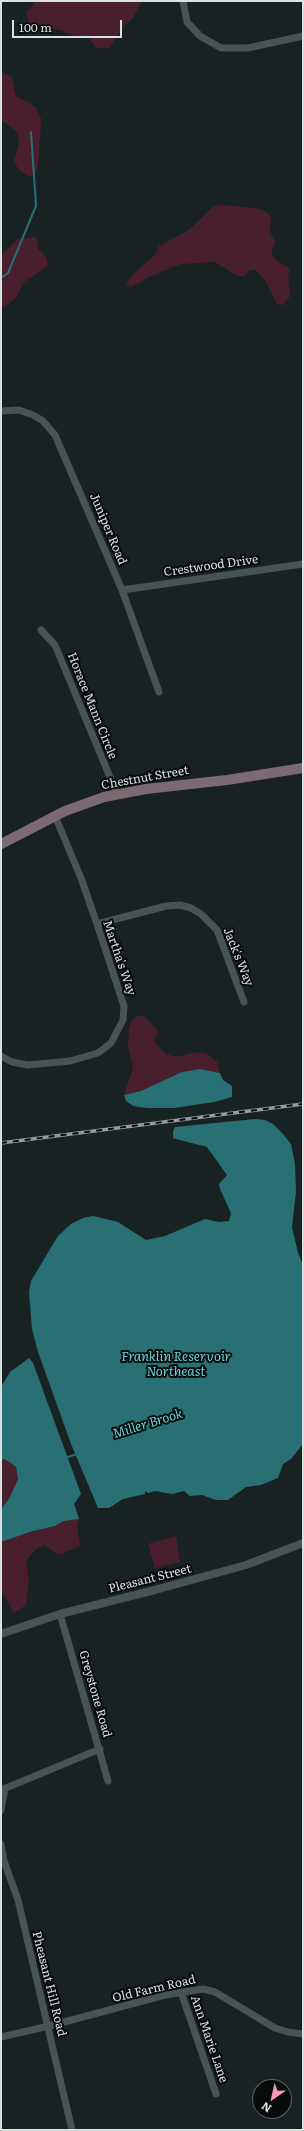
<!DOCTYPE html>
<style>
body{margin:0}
#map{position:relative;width:304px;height:2131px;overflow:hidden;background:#192223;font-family:Literata,serif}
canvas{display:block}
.frame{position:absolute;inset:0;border:2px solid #d9e0e0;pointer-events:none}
.north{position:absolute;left:252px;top:2079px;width:40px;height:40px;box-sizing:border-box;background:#070b0b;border:1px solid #5b6060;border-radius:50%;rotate:214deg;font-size:11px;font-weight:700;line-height:16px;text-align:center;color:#d9e0e0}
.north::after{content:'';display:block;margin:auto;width:14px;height:18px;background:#f19ab4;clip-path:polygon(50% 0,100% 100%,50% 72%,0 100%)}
.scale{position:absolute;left:12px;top:20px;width:110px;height:18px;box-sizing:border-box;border:2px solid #d9e0e0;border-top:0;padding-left:5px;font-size:12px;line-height:14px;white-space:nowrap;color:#d9e0e0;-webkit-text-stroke:3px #070b0b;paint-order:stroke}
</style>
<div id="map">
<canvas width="304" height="2131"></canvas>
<div class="frame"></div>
<div class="north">N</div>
<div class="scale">100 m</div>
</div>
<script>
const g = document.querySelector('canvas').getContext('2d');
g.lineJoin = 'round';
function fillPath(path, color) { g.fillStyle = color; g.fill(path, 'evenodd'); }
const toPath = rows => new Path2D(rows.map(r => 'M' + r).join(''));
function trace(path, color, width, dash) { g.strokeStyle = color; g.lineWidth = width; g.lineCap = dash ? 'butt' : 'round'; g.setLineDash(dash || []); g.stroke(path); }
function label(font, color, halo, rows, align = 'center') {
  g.font = font + ' Literata,serif'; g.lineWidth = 4; g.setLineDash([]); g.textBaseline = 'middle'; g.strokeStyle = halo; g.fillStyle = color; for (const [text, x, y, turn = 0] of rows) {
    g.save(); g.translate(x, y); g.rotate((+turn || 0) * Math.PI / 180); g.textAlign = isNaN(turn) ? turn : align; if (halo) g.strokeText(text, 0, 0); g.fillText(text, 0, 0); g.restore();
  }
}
fillPath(toPath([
 [36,1,142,1,133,18,125,25,109,48,96,48,90,39,84,37,73,36,60,30,29,23,26,13],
 [1,71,12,78,16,96,36,107,41,119,39,157,36,173,30,177,19,170,14,162,19,143,17,132,1,120],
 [223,205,261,209,269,214,271,218,270,231,275,242,271,253,277,261,288,267,290,270,288,276,290,296,283,305,277,304,266,282,256,270,250,270,245,276,237,276,215,262,181,264,153,275,131,287,127,285,127,282,138,269,155,255,159,246,189,230,214,206],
 [36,237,38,249,46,257,48,266,24,282,15,299,1,309,1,255,18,239],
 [138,1016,144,1016,156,1028,158,1033,155,1038,155,1043,166,1054,176,1057,197,1052,206,1053,217,1062,220,1073,200,1069,183,1072,141,1091,124,1095,133,1068,128,1046,129,1028,132,1020],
 [4,1459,16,1467,18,1479,9,1500,1,1509,1,1461],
 [79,1519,77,1526,80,1545,78,1547,61,1554,55,1553,45,1545,36,1549,26,1561,29,1580,26,1605,14,1613,2,1592,1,1542,33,1531,55,1526,64,1521],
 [176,1536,180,1562,155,1568,148,1544]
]), '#491f2d');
fillPath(toPath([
 [200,1069,220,1073,223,1080,232,1086,232,1097,214,1102,174,1108,147,1108,133,1106,126,1101,124,1095,141,1091,182,1072],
 [255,1119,265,1120,273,1124,283,1134,291,1144,295,1164,296,1191,292,1227,298,1253,303,1265,303,1444,291,1459,283,1464,278,1478,261,1485,246,1487,228,1500,216,1500,202,1495,190,1496,184,1491,172,1494,155,1491,148,1493,145,1491,145,1494,123,1499,109,1508,98,1508,71,1444,38,1352,32,1329,29,1292,31,1281,58,1236,71,1224,83,1218,93,1216,118,1222,146,1240,165,1236,205,1219,219,1222,229,1221,231,1213,220,1189,219,1184,227,1175,207,1147,176,1139,173,1138,173,1131,175,1127],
 [29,1358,33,1363,81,1494,74,1504,79,1519,64,1521,55,1526,33,1531,1,1542,1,1509,9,1499,18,1479,16,1467,11,1463,4,1459,1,1461,1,1387,10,1372]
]), '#297075');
trace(toPath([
 [1,278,8,273,36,206,31,132],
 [65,1458,77,1454]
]), '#297075', 2);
trace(toPath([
 [183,1,187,22,200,36,221,48,248,48,303,36],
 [1,411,19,410,33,415,43,421,55,435,122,590,159,692],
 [122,590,303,564],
 [41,630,55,645,117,794],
 [97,924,166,906,180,905,191,908,201,914,217,930,244,1002],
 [1,1056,12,1062,28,1065,70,1061,98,1053,111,1043,123,1020,124,1006,97,924,81,878,55,816],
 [60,1614,108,1781],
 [1,1790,100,1749],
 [1,1810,5,1788],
 [1,1844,4,1861,18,1900,72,2130],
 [181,1992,216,2094],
 [1,2037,49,2026,165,1995,203,1989,215,1992,275,2028,288,2032,303,2034]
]), '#485354', 7);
trace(toPath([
 [1,1634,60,1614,151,1591,246,1565,303,1543]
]), '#485354', 8);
trace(toPath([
 [1,844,65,811,104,797,146,789,227,780,303,768]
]), '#7c6a72', 10);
const rail = toPath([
 [1,1143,303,1104]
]);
trace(rail, '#949c9c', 3.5);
trace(rail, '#070b0b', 2, [6]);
label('12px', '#d9e0e0', '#070b0b', [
 ["Juniper Road",108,529,67],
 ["Crestwood Drive",211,566,-8],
 ["Horace Mann Circle",92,706,68],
 ["Chestnut Street",145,778,-10],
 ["Jack's Way",238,957,68],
 ["Martha's Way",119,958,71],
 ["Pleasant Street",150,1579,-14],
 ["Greystone Road",95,1694,74],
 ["Pheasant Hill Road",49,1984,76],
 ["Old Farm Road",154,1989,-13],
 ["Ann Marie Lane",209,2039,71]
]);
label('italic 13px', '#68d4dc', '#070b0b', [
 ["Franklin Reservoir",176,1357],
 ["Northeast",176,1372],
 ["Miller Brook",148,1424,-17]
]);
</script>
